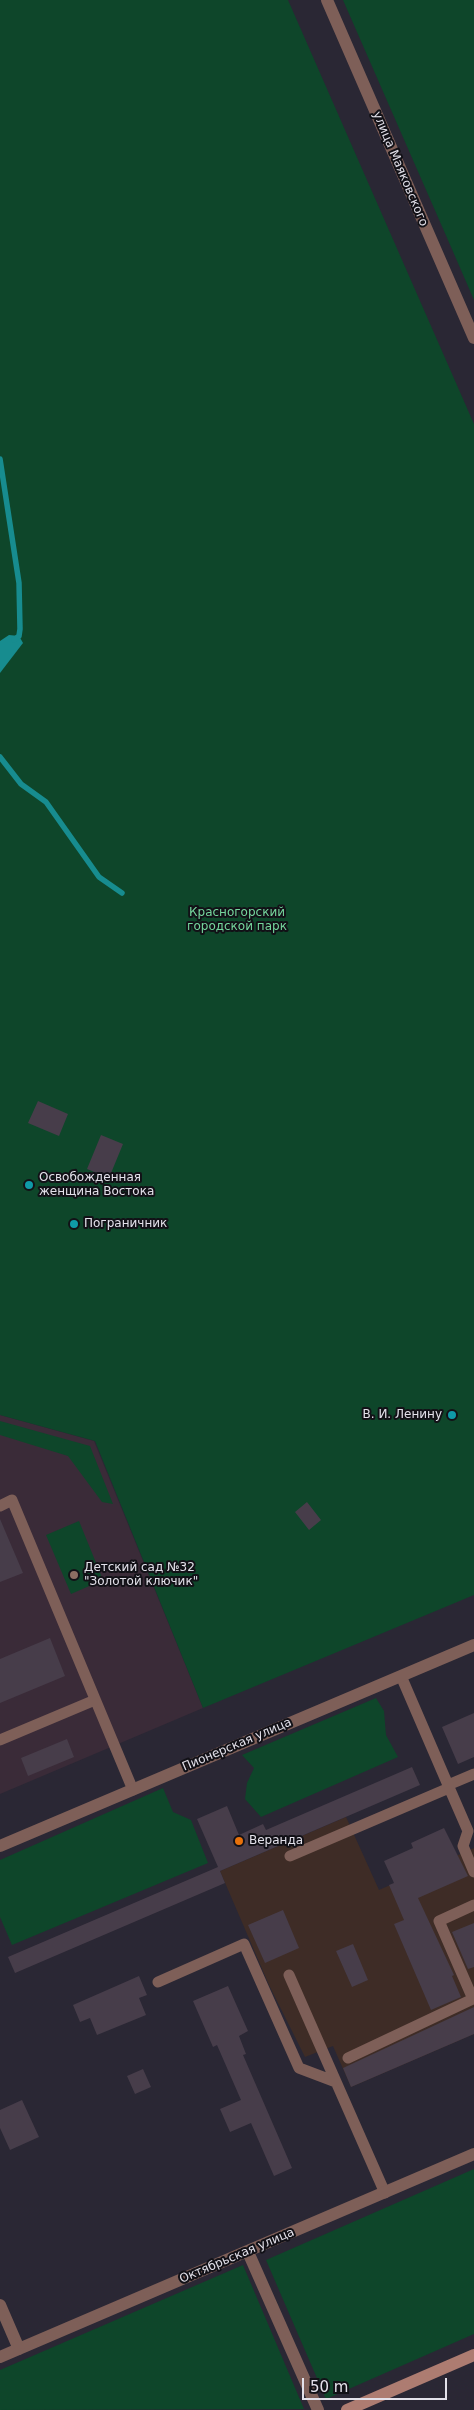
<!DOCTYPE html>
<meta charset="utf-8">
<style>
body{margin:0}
#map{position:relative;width:474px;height:2410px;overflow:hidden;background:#2a2734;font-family:"DejaVu Sans",sans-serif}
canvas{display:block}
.scale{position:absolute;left:302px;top:2378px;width:145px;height:22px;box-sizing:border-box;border:2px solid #e3e1ea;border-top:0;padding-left:6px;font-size:15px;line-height:18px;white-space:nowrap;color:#e3e1ea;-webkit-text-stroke:4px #121117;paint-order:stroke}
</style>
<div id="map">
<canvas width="474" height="2410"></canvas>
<div class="scale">50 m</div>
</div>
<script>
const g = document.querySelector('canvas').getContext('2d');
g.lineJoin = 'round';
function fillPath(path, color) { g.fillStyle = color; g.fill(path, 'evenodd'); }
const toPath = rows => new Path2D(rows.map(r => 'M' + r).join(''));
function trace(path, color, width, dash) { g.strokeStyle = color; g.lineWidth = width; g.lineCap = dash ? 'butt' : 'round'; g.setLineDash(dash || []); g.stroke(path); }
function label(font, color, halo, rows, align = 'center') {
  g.font = font + ' "DejaVu Sans",sans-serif'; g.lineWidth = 4; g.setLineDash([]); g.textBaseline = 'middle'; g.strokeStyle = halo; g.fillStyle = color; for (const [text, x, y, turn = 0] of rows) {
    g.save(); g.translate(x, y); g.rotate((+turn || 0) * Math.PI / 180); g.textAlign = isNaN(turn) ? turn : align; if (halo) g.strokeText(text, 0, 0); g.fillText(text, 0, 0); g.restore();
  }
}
fillPath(toPath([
 [346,1817,379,1890,474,1848,474,2034,351,2087,333,2046,305,2057,269,1985,220,1871]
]), '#3e2c26');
fillPath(toPath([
 [0,1415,94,1441,203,1708,0,1794]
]), '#3a2b38');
fillPath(toPath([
 [0,0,288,0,474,424,474,1595,203,1708,95,1441,0,1415],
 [343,0,474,0,474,300,451,247],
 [0,1421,90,1446,113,1504,102,1502,68,1456,0,1435],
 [79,1521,103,1580,71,1594,46,1535],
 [376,1698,384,1711,386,1735,398,1757,261,1817,245,1799,247,1783,254,1768,242,1755],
 [163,1788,173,1812,191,1820,208,1863,12,1945,0,1917,0,1860],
 [474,2169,474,2334,326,2399,266,2260],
 [243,2265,304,2409,0,2410,0,2370]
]), '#0e462a');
fillPath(toPath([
 [9,635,19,636,23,643,0,673,0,641]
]), '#178c8f');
trace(toPath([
 [0,459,19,583,20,629,19,636,14,640],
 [0,757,21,784,46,802,99,877,122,893]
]), '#178c8f', 5.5);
fillPath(toPath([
 [38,1101,68,1114,59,1136,28,1123],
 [101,1135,123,1144,109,1178,87,1169],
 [307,1502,321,1520,309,1530,295,1512],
 [0,1519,23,1573,0,1582],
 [50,1638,65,1676,0,1703,0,1659],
 [474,1713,474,1757,458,1764,442,1727],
 [67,1739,74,1757,28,1776,21,1758],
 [412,1767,420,1785,220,1871,225,1883,15,1973,8,1957,218,1867,197,1819,227,1806,239,1835,263,1824,266,1830],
 [444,1828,468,1876,418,1898,454,1975,452,1976,461,1997,431,2010,394,1924,404,1920,389,1885,394,1883,384,1861,413,1848,411,1843],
 [283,1910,299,1948,265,1963,248,1925],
 [474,1923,474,1967,468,1969,452,1932],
 [353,1944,368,1980,352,1987,336,1951],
 [139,1976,147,1995,139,1998,146,2015,97,2035,90,2018,80,2022,73,2005],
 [228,1986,248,2031,239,2036,246,2054,243,2055,292,2168,274,2176,251,2123,230,2132,220,2109,241,2100,217,2045,213,2047,193,2001],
 [474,2007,474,2034,351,2087,343,2068],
 [143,2069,151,2087,135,2094,127,2076],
 [22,2100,39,2137,10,2150,0,2128,0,2110]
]), '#473d4a');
trace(toPath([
 [0,1506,12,1500,133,1790],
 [401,1676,448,1785,474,1774],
 [0,1740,95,1700],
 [448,1785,468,1831,463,1846,474,1872],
 [290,1856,449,1788],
 [289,1975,385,2193],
 [158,1982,244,1944,299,2068,336,2082],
 [348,2058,473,1999,439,1921,474,1905]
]), '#7e5f58', 11);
trace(toPath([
 [248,2252,318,2410],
 [0,2305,19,2349],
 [0,2357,474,2154]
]), '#7e5f58', 12);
trace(toPath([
 [327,0,474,338],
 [0,1846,474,1645]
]), '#7e5f58', 12);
trace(toPath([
 [347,2410,474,2355]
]), '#ad7c71', 12);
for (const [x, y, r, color] of [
 [29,1185,5,"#0f9aa8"],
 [74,1224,5,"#0f9aa8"],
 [452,1415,5,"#0f9aa8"],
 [74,1575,5,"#8d6e63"],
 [239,1841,5,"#e8710a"]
]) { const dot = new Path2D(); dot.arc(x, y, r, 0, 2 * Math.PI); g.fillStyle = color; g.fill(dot); trace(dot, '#121117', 2); }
label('12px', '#e3e1ea', '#121117', [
 ["улица Маяковского",400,169,67],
 ["Пионерская улица",237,1745,-23],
 ["Октябрьская улица",237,2256,-23]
]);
label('12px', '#75d69d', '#121117', [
 ["Красногорский",237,913],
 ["городской парк",237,927]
]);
label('12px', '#e3e1ea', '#121117', [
 ["Освобожденная",39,1178],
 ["женщина Востока",39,1192],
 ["Пограничник",84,1224],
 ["В. И. Ленину",442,1415,"right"],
 ["Детский сад №32",84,1568],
 ["\"Золотой ключик\"",84,1582],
 ["Веранда",249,1841]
], 'left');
</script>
